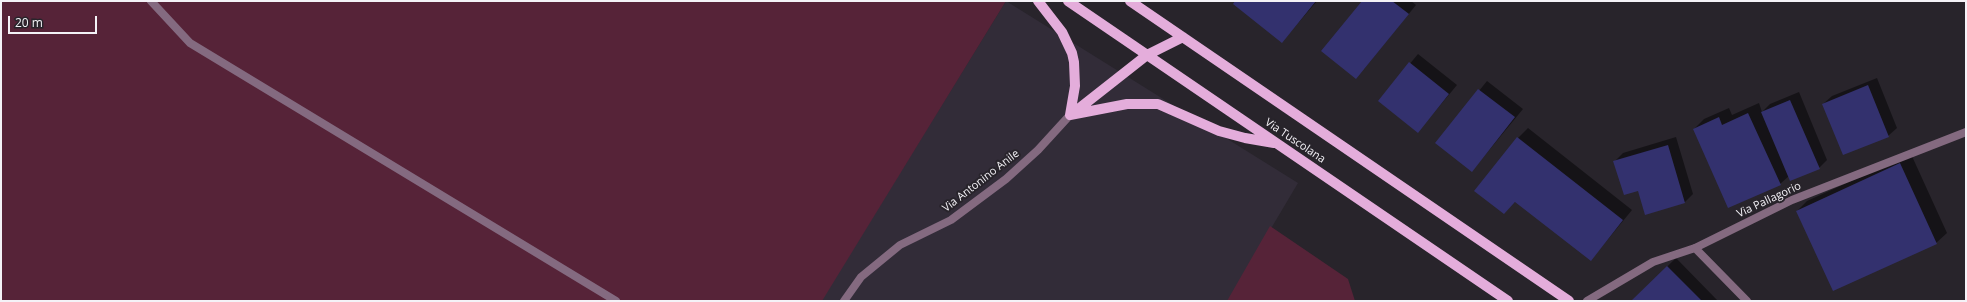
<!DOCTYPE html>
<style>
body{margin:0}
#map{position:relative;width:1967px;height:302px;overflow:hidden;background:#28242b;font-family:"Open Sans",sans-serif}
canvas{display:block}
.frame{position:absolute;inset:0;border:2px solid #f4f2f7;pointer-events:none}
.scale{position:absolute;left:8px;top:16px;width:89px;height:18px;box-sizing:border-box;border:2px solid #f4f2f7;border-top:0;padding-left:5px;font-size:12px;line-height:14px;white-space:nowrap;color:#f4f2f7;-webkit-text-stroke:3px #28242b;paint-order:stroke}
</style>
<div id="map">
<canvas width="1967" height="302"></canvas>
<div class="frame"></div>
<div class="scale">20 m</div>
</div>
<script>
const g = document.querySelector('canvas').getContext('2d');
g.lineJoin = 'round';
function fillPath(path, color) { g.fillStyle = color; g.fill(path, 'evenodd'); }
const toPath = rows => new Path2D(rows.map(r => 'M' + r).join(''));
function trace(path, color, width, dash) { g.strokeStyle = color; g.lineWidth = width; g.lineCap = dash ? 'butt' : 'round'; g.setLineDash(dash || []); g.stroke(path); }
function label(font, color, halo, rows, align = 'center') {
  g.font = font + ' "Open Sans",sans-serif'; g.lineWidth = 4; g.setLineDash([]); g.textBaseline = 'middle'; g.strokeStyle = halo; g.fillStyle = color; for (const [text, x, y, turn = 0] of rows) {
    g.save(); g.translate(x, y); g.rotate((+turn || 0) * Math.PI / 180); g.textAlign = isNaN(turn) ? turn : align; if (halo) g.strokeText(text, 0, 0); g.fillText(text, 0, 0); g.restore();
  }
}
fillPath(toPath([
 [1006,1,1298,183,1228,301,821,301]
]), '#322c38');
fillPath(toPath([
 [1,1,1006,1,822,301,1,301],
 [1270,226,1348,279,1355,301,1227,301]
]), '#562338');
fillPath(toPath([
 [1236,1,1317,1,1282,42],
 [1363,1,1411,1,1416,5,1364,69],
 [1418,54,1457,85,1418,132,1379,101],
 [1877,78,1897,128,1888,136,1823,104,1832,96],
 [1487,81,1523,109,1472,171,1437,143],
 [1799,92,1827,160,1819,168,1789,176,1780,184,1694,129,1704,119,1729,108,1732,115,1759,103,1762,112,1770,104],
 [1528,128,1632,210,1591,260,1516,201,1504,213,1518,138],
 [1676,137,1693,194,1685,202,1646,214,1639,189,1614,162,1623,153],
 [1911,154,1947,233,1936,243,1797,211,1807,201],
 [1676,258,1718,301,1633,301,1640,293]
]), '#0007');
fillPath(toPath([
 [1235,1,1316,1,1282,43,1233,4],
 [1362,1,1392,1,1409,14,1356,79,1321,51],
 [1409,62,1449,94,1418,133,1378,101],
 [1868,85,1889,137,1843,155,1822,104],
 [1478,89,1515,117,1472,172,1435,143],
 [1790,100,1820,169,1790,181,1761,112],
 [1748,113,1781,185,1728,208,1693,129,1719,117,1722,125],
 [1517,137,1623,220,1591,261,1515,202,1504,214,1474,191],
 [1668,145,1685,203,1645,215,1638,191,1624,195,1613,161],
 [1900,163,1937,244,1833,291,1796,211],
 [1667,266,1702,301,1631,301]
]), '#33316e');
trace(toPath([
 [151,1,190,43,616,301]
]), '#846a80', 8);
trace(toPath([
 [1695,248,1747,301],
 [844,301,861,277,900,245,951,220,1006,179,1038,150,1070,115],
 [1587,301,1653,262,1695,248,1792,200,1966,132]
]), '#846a80', 8);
trace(toPath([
 [1038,1,1062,32,1072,53,1074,62,1075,86,1070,115],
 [1068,1,1508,301],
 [1130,1,1569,301],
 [1072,114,1147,55,1183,37],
 [1070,115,1127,104,1158,104,1219,131,1245,138,1274,143]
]), '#e4addb', 10);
label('11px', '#f4f2f7', '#28242b', [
 ["Via Tuscolana",1295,141,34],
 ["Via Antonino Anile",981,181,-38],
 ["Via Pallagorio",1769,200,-25]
]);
</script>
